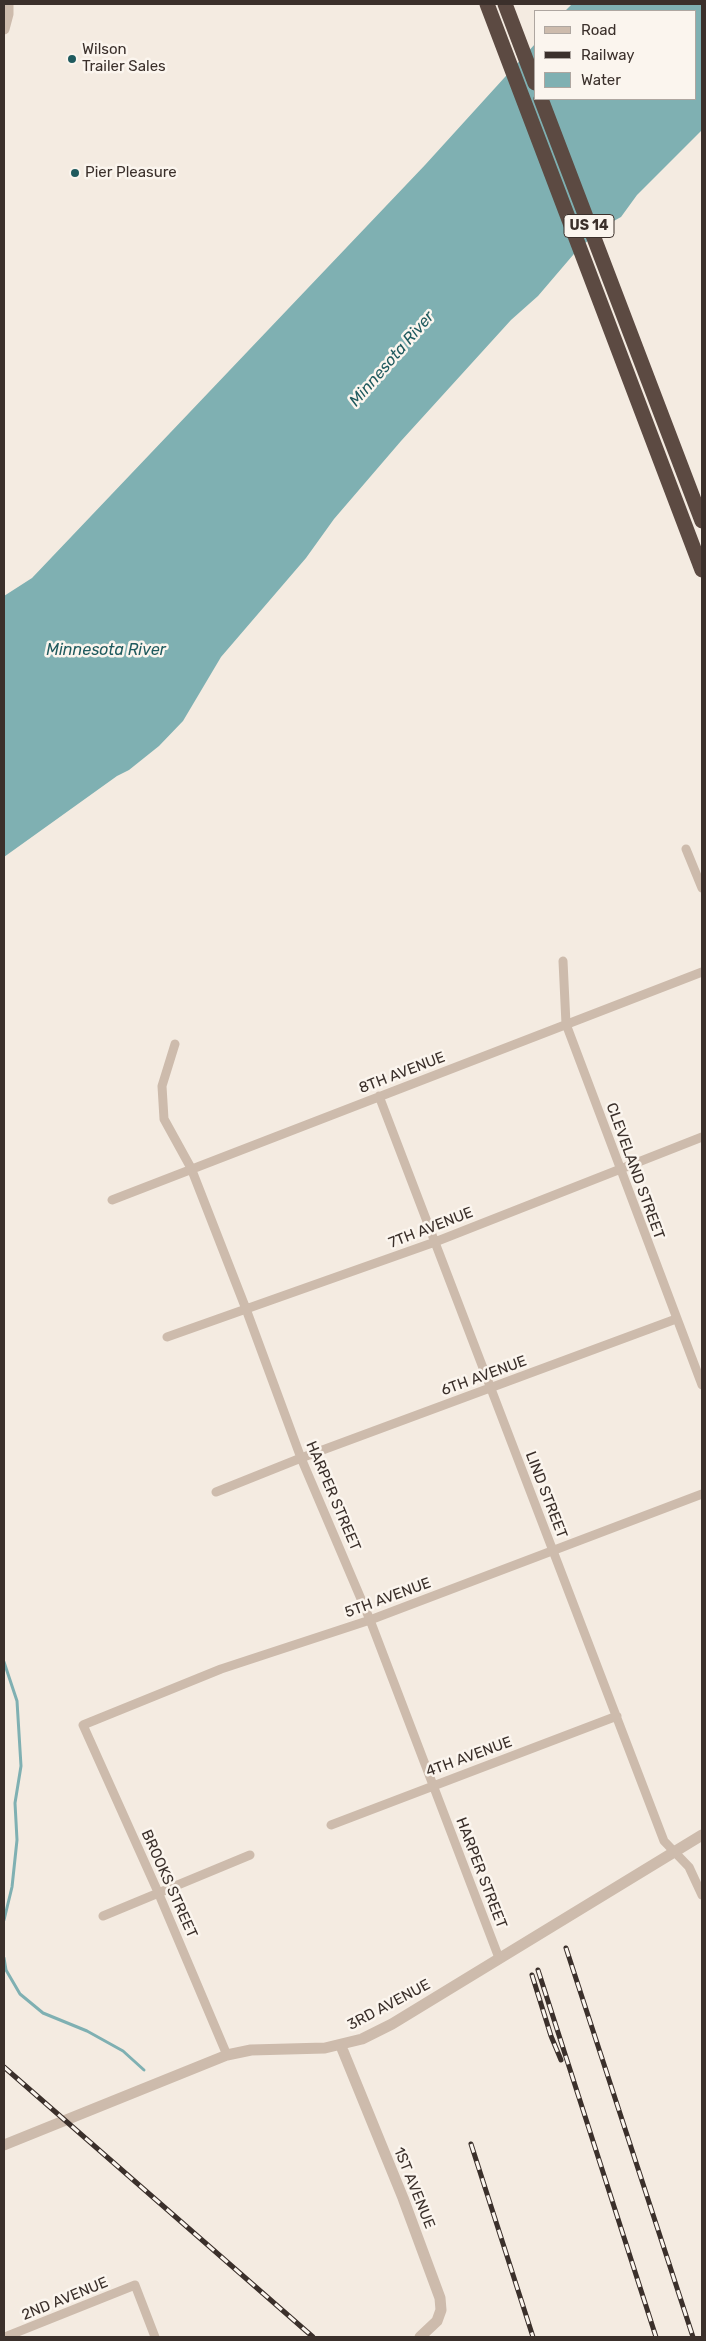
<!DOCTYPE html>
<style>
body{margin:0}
#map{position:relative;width:706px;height:2341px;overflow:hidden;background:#f4ebe1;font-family:Rubik,sans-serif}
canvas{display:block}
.frame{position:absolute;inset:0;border:5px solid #3b302b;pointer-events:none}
.legend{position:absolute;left:534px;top:10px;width:162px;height:90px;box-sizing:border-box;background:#fbf5ee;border:1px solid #aea6a0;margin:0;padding:6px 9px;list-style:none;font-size:15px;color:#3b302b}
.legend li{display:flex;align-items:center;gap:10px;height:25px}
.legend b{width:25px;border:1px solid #aea6a0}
</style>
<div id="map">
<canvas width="706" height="2341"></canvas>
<div class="frame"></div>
<ul class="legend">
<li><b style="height:6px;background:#cdbbac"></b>Road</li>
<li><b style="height:6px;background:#3b302b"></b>Railway</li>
<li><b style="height:14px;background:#7fb0b2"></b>Water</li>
</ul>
</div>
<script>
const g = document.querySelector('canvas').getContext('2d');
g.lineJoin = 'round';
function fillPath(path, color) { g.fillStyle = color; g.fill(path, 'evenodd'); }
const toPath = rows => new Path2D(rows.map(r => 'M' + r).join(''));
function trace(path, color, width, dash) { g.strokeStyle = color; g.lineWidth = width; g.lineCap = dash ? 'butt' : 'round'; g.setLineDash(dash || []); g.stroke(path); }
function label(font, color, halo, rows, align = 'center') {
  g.font = font + ' Rubik,sans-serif'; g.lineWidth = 5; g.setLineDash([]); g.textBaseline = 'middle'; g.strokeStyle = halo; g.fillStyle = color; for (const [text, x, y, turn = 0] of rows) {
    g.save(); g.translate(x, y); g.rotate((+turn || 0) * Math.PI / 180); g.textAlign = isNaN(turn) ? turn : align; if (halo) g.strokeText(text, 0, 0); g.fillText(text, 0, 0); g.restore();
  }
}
fillPath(toPath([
 [572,4,702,4,702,130,637,195,621,217,610,223,579,248,538,296,511,320,401,441,334,519,306,558,221,657,183,721,159,746,129,770,117,776,4,857,4,596,32,578,425,165,535,44,535,99,695,99,695,11,565,11]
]), '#7fb0b2');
trace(toPath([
 [4,1662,17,1701,21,1766,15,1803,17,1840,12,1887,4,1920],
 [4,1958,6,1970,20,1994,43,2013,87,2031,123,2051,144,2070]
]), '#7fb0b2', 3);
trace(toPath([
 [686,849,702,888],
 [563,961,566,1024,702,1385],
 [175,1044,162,1086,164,1119,191,1168,246,1309,301,1458,370,1620,499,1958],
 [379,1096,664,1841,689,1867,702,1895],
 [112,1200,702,972],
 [167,1337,435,1242,702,1137],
 [216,1492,301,1458,676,1319],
 [331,1825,617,1716],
 [103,1916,250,1855],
 [227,2055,158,1892,83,1725,221,1669,370,1620,702,1494],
 [5,2337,135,2285,155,2337]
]), '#cdbbac', 9);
trace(toPath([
 [4,29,8,14,8,4],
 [341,2046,403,2198,440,2298,441,2310,437,2321,420,2337],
 [4,2145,227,2055,251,2050,325,2048,362,2039,392,2024,702,1835]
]), '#cdbbac', 11);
trace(toPath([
 [487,4,702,570],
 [505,4,535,83],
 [541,99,702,521]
]), '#5c4a42', 15);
const rail = toPath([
 [566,1948,693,2337],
 [538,1970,656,2337],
 [532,1975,551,2036,561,2060],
 [4,2067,313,2337],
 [471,2144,533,2337]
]);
trace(rail, '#3b302b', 5);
trace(rail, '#fbf5ee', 3, [9]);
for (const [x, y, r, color] of [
 [72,59,5,"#1f5a5e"],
 [75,173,5,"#1f5a5e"]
]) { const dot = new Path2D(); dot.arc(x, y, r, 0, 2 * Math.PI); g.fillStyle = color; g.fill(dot); trace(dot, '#fbf5ee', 2); }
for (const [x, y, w] of [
 [589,226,50]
]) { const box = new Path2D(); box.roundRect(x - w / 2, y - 11.5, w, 23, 4); g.fillStyle = '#fbf5ee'; g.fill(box); trace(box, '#3b302b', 1); }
label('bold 14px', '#3b302b', null, [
 ["US 14",589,226]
]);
label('15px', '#3b302b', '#fbf5ee', [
 ["Wilson",82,50],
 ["Trailer Sales",82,67],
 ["Pier Pleasure",85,173]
], 'left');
label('15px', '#3b302b', '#fbf5ee', [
 ["8TH AVENUE",402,1073,-21],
 ["CLEVELAND STREET",635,1171,70],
 ["7TH AVENUE",431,1228,-21],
 ["6TH AVENUE",484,1376,-20],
 ["LIND STREET",546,1495,69],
 ["HARPER STREET",333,1496,67],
 ["5TH AVENUE",388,1598,-20],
 ["4TH AVENUE",469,1757,-20],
 ["HARPER STREET",481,1873,69],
 ["BROOKS STREET",169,1884,66],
 ["3RD AVENUE",389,2005,-28],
 ["1ST AVENUE",414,2188,68],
 ["2ND AVENUE",65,2299,-22]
]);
label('italic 16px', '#1f5a5e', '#fbf5ee', [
 ["Minnesota River",392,359,-49],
 ["Minnesota River",106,650]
]);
</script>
